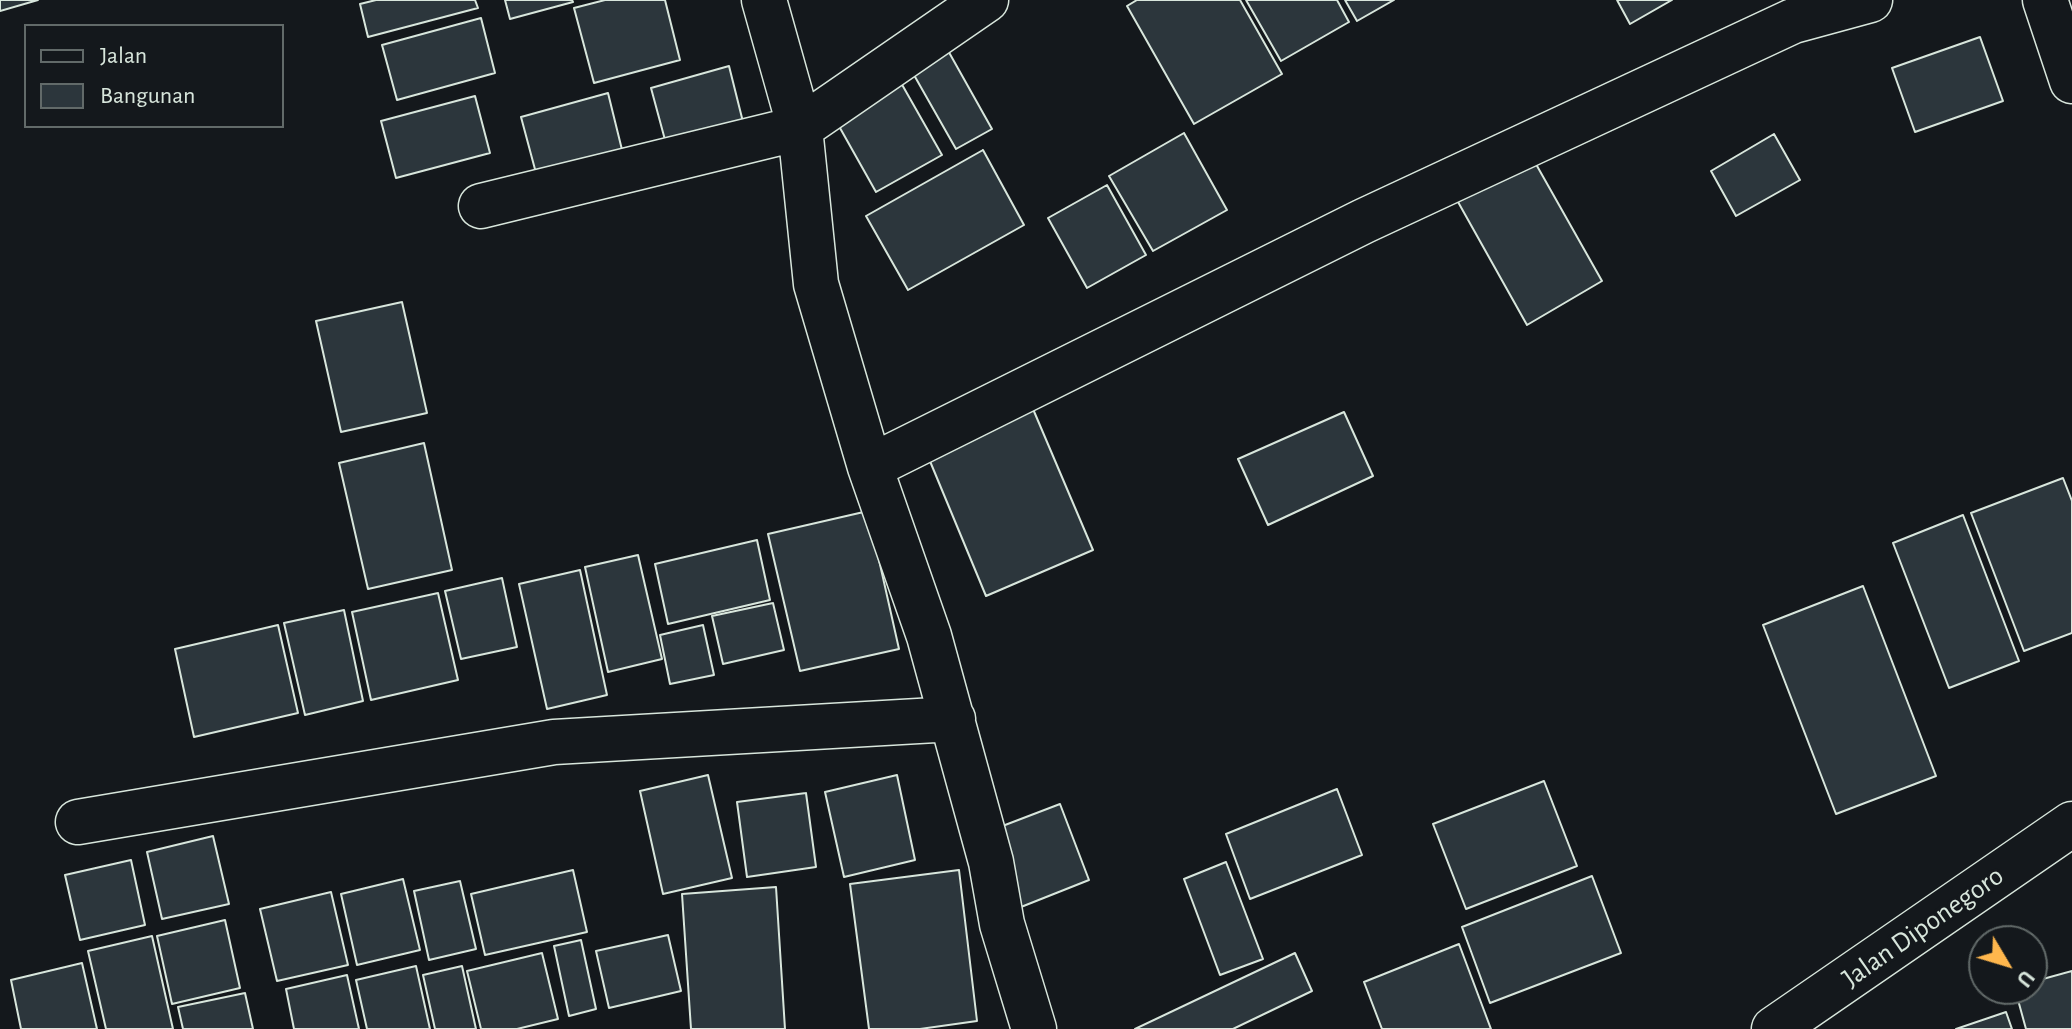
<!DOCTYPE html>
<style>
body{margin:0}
#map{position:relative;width:2072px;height:1029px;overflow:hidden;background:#14181c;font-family:"Alegreya Sans",sans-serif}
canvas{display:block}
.legend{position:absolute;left:24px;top:24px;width:260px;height:104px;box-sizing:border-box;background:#14181c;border:2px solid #626a69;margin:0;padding:10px 14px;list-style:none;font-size:24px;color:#d8e6dc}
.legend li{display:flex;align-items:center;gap:16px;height:40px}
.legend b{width:40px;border:2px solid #626a69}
.north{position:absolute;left:1968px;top:925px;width:80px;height:80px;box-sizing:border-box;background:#14181c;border:2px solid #626a69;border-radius:50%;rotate:128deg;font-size:22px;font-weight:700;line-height:32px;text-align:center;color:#d8e6dc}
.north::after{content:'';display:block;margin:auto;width:28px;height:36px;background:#ffb74d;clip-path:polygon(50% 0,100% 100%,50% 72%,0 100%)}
</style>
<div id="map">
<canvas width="2072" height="1029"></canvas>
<ul class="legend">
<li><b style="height:10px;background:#14181c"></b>Jalan</li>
<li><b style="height:22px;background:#2c363c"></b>Bangunan</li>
</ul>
<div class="north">U</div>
</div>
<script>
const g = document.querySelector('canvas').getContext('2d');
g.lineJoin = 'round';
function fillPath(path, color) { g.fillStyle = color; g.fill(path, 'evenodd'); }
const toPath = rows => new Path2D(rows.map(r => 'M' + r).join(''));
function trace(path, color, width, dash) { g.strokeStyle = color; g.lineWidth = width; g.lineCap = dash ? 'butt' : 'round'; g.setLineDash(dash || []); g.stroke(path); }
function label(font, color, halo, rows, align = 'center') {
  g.font = font + ' "Alegreya Sans",sans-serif'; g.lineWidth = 6; g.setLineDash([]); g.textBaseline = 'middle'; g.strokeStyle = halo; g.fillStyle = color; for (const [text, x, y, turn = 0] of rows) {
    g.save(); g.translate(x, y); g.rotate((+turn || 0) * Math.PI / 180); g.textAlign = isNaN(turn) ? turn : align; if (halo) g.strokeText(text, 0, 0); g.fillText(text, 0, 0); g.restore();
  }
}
const building = toPath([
 [0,0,38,0,0,11,0,0],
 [376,0,475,0,478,8,368,37,360,4,376,0],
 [505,0,572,0,573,2,510,19,505,0],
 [605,0,665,0,680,60,594,83,574,8,605,0],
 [1137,0,1240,0,1282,74,1194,124,1127,6,1137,0],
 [1246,0,1337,0,1349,22,1281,61,1246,0],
 [1345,0,1394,0,1357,21,1345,0],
 [1617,0,1672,0,1630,24,1617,0],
 [481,18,495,73,397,100,382,45,481,18],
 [1980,37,2003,101,1915,132,1892,68,1980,37],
 [946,47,992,129,956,149,910,68,946,47],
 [729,66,745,130,668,151,651,88,729,66],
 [896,74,942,155,876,192,831,112,896,74],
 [608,93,626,166,540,188,521,117,608,93],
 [475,96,490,153,396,178,381,121,475,96],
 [1184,133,1227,210,1153,251,1109,176,1184,133],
 [1774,134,1800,180,1736,216,1711,171,1774,134],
 [983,150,1024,225,908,290,866,216,983,150],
 [1528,150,1602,281,1527,325,1453,193,1528,150],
 [1107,185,1146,255,1087,288,1048,218,1107,185],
 [402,302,427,413,341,432,316,321,402,302],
 [1033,409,1093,550,986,596,927,454,1033,409],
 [1344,412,1373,476,1268,525,1238,459,1344,412],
 [424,443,452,570,368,589,339,463,424,443],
 [2063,478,2072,501,2072,633,2024,651,1971,513,2063,478],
 [868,511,899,649,800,671,768,534,868,511],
 [1963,515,2019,661,1949,688,1893,543,1963,515],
 [757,540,770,600,668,624,655,564,757,540],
 [638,555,662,659,608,672,585,567,638,555],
 [580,570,607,695,547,709,519,584,580,570],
 [502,578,517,647,461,659,445,591,502,578],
 [1863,586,1936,776,1836,814,1763,625,1863,586],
 [438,593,458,680,371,700,352,612,438,593],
 [773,603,784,650,723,664,712,616,773,603],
 [344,610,363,701,305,715,284,623,344,610],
 [278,625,298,713,194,737,175,649,278,625],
 [703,625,714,675,670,684,660,635,703,625],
 [708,775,732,878,663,894,640,791,708,775],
 [897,775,915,860,844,877,825,792,897,775],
 [1544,781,1577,866,1466,909,1433,824,1544,781],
 [1337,789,1362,855,1250,899,1226,834,1337,789],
 [806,793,816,867,747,877,737,802,806,793],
 [1060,804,1089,880,1021,907,992,830,1060,804],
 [213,836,229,904,162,919,147,852,213,836],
 [131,860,145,925,80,940,65,875,131,860],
 [1226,862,1263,959,1220,975,1184,879,1226,862],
 [573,870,587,932,485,955,471,894,573,870],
 [959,870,977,1021,920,1029,869,1029,850,884,959,870],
 [1592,876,1621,953,1490,1003,1462,927,1592,876],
 [403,879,420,950,357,965,341,894,403,879],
 [460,881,476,949,429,960,414,891,460,881],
 [776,887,785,1029,691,1029,682,894,776,887],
 [331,892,348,965,277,981,260,909,331,892],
 [225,920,240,988,172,1004,157,936,225,920],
 [668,935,681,991,609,1008,596,951,668,935],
 [152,936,173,1029,106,1029,88,951,152,936],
 [581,940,596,1009,569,1016,554,946,581,940],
 [1459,944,1491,1029,1382,1029,1364,982,1459,944],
 [542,953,558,1019,517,1029,481,1029,467,971,542,953],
 [1295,953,1312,991,1233,1029,1135,1029,1295,953],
 [82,963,97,1029,21,1029,11,980,82,963],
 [416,966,430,1029,367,1029,356,980,416,966],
 [462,966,476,1029,435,1029,423,975,462,966],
 [2072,971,2072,1029,2026,1029,2015,989,2032,989,2032,982,2072,971],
 [347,975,359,1029,294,1029,286,989,347,975],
 [245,993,253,1029,183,1029,178,1007,245,993],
 [2006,1012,2012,1029,1956,1029,2006,1012]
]);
fillPath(building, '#2c363c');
trace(building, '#d8e6dc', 2);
const minor = toPath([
 [764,0,800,128,816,284,870,467,929,636,991,862,1002,924,1034,1029],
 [2045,0,2072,81],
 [481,206,800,128,986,0],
 [870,467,1364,221,1793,21,1870,0],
 [78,822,554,742,953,719]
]);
const tertiary = toPath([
 [1774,1029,2072,824]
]);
trace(minor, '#d8e6dc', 47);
trace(tertiary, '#d8e6dc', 47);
trace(minor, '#14181c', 44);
trace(tertiary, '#14181c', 44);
label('28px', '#d8e6dc', '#14181c', [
 ["Jalan Diponegoro",1923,927,-35]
]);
</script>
